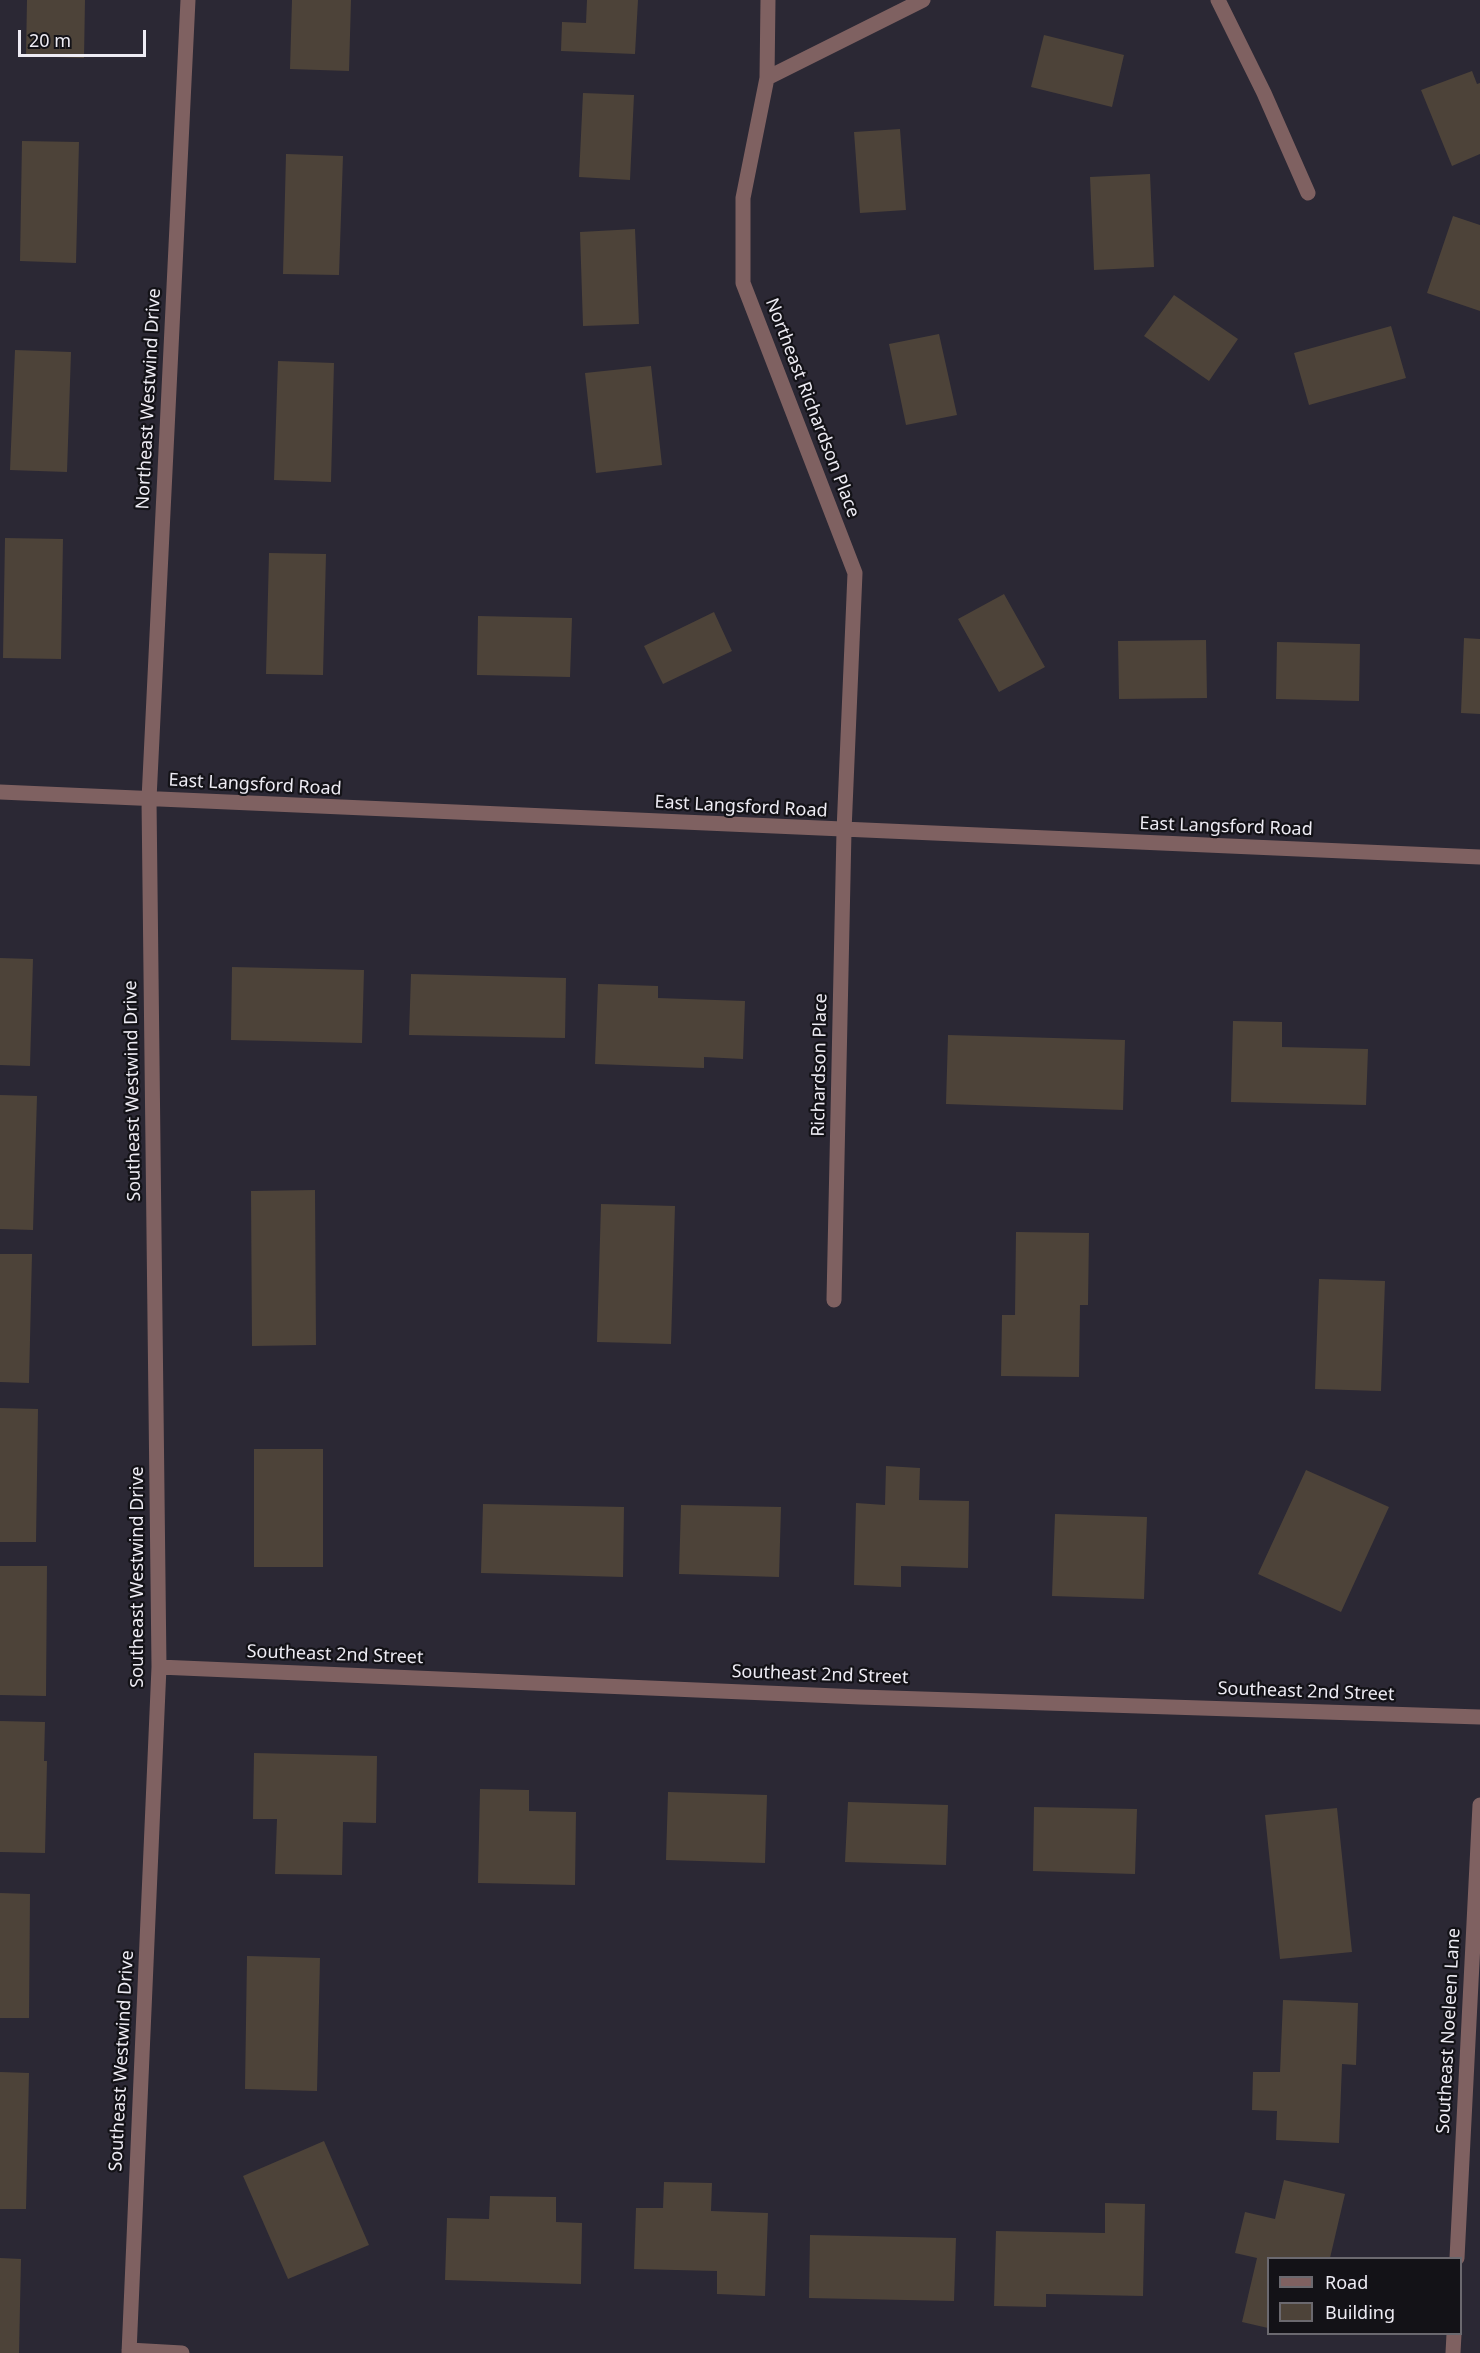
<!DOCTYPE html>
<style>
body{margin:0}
#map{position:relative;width:1480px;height:2353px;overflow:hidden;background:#2b2834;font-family:"Noto Sans",sans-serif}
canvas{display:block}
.legend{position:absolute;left:1267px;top:2257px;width:195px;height:78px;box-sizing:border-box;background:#131217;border:2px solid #6b696f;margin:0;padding:8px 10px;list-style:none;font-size:18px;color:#eeecf4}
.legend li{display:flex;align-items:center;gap:12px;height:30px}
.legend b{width:30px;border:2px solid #6b696f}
.scale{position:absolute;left:18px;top:30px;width:128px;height:27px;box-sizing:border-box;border:3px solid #eeecf4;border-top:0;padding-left:8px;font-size:18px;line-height:21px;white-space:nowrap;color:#eeecf4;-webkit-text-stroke:4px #131217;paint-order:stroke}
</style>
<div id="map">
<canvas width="1480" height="2353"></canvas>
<ul class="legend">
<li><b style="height:8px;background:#7f6161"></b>Road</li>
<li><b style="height:16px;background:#4d4339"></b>Building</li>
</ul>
<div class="scale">20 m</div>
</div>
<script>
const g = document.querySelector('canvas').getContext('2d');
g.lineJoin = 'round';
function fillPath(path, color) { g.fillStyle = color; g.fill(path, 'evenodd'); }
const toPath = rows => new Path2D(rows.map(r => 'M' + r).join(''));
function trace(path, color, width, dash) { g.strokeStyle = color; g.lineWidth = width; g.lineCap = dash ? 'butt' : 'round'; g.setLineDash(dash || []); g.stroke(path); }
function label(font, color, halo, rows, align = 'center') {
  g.font = font + ' "Noto Sans",sans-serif'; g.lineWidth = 4.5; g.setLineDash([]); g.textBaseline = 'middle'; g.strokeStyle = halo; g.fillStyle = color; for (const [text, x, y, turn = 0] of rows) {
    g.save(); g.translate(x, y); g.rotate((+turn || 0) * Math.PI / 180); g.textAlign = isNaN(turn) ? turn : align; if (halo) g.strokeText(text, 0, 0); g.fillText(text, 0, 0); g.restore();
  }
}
fillPath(toPath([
 [27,0,85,0,84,58,26,56],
 [292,0,351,0,349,71,290,69],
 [587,0,638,0,635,54,561,51,562,22,586,23],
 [1044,35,1124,55,1112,107,1031,87],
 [1472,71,1477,84,1480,83,1480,154,1452,166,1421,90],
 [583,93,634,95,630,180,579,177],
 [900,129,906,210,860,213,854,132],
 [22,141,79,142,76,263,20,261],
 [286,154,343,156,339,275,283,274],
 [1150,174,1154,267,1094,270,1090,177],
 [1453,216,1480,225,1480,311,1427,293],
 [635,229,639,324,583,326,580,232],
 [1174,295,1238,339,1209,381,1144,336],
 [1391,326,1406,378,1309,405,1294,353],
 [939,334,957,415,906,425,889,344],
 [15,350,71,352,67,472,10,470],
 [278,361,334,363,331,482,274,480],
 [651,366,662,465,596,473,585,373],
 [5,538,63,539,61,659,3,658],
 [269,553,326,554,323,675,266,674],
 [1004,594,1045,667,999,692,958,619],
 [714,612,732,651,663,684,644,646],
 [478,616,572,618,570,677,477,675],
 [1464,638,1480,639,1480,714,1461,713],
 [1206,640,1207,698,1119,699,1118,641],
 [1277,642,1360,644,1359,701,1276,699],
 [0,958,33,959,30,1066,0,1065],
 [232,967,364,970,362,1043,231,1040],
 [411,974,566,978,565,1038,409,1035],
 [598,984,658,986,658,998,745,1001,743,1059,704,1057,704,1068,595,1064],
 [1233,1021,1282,1022,1282,1047,1368,1049,1366,1105,1231,1102],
 [948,1035,1125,1040,1123,1110,946,1104],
 [0,1095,37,1096,33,1230,0,1229],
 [315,1190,316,1345,252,1346,251,1191],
 [601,1204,675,1206,671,1344,597,1342],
 [1016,1232,1089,1233,1088,1305,1080,1305,1079,1377,1001,1376,1002,1315,1015,1315],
 [0,1254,32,1254,29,1383,0,1382],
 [1319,1279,1385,1281,1381,1391,1315,1389],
 [0,1408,38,1409,36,1542,0,1542],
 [254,1449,323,1449,323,1567,254,1567],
 [886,1466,920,1468,919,1500,969,1501,968,1568,901,1566,901,1587,854,1585,856,1503,885,1505],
 [1306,1470,1389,1507,1341,1612,1258,1574],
 [483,1504,624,1507,623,1577,481,1573],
 [681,1505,781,1507,779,1577,679,1574],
 [1055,1514,1147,1517,1144,1599,1052,1596],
 [0,1566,47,1566,46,1696,0,1695],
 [0,1721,45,1722,44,1761,47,1761,45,1853,0,1852],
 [254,1753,377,1756,376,1823,343,1822,342,1875,275,1874,277,1819,253,1819],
 [480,1789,529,1790,529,1811,576,1812,575,1885,478,1883],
 [668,1792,767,1795,765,1863,666,1860],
 [848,1802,948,1805,946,1865,845,1862],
 [1034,1807,1137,1809,1135,1874,1033,1871],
 [1337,1808,1352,1952,1280,1959,1265,1815],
 [0,1893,30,1894,29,2018,0,2018],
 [247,1956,320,1958,317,2091,245,2089],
 [1283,2000,1358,2003,1356,2065,1342,2064,1339,2143,1276,2140,1277,2111,1252,2110,1253,2072,1280,2072],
 [0,2072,29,2073,26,2209,0,2209],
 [324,2141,369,2245,288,2279,243,2176],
 [1284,2180,1345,2194,1330,2258,1268,2258,1268,2328,1242,2322,1257,2258,1235,2253,1245,2212,1275,2219],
 [664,2182,712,2183,711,2211,768,2213,765,2296,717,2294,717,2271,634,2269,636,2208,663,2208],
 [490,2196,556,2197,556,2222,582,2223,581,2284,445,2280,447,2218,489,2219],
 [1105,2203,1145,2204,1143,2296,1046,2294,1046,2307,994,2306,996,2231,1105,2233],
 [810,2235,956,2238,954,2301,809,2298],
 [0,2258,21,2259,19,2353,0,2353]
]), '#4d4339');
trace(toPath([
 [768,0,767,78,743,198,743,283,855,573,844,831,834,1300],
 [1218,0,1264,93,1308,193],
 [767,78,923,0],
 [0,792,1480,857],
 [159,1667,860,1697,1480,1717],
 [1457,2258,1480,1805],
 [129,2350,182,2353],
 [129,2353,159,1667,149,799,188,0],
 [1453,2353,1454,2334]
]), '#7f6161', 15);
label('18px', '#eeecf4', '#131217', [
 ["Northeast Westwind Drive",149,399,-87],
 ["Northeast Richardson Place",812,408,69],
 ["East Langsford Road",255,785,3],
 ["East Langsford Road",741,807,3],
 ["East Langsford Road",1226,827,2],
 ["Richardson Place",820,1065,-89],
 ["Southeast Westwind Drive",133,1091,-91],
 ["Southeast Westwind Drive",138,1577,-90],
 ["Southeast 2nd Street",335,1655,2],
 ["Southeast 2nd Street",820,1675,2],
 ["Southeast 2nd Street",1306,1692,2],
 ["Southeast Noeleen Lane",1449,2031,-87],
 ["Southeast Westwind Drive",122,2061,-87]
]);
</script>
